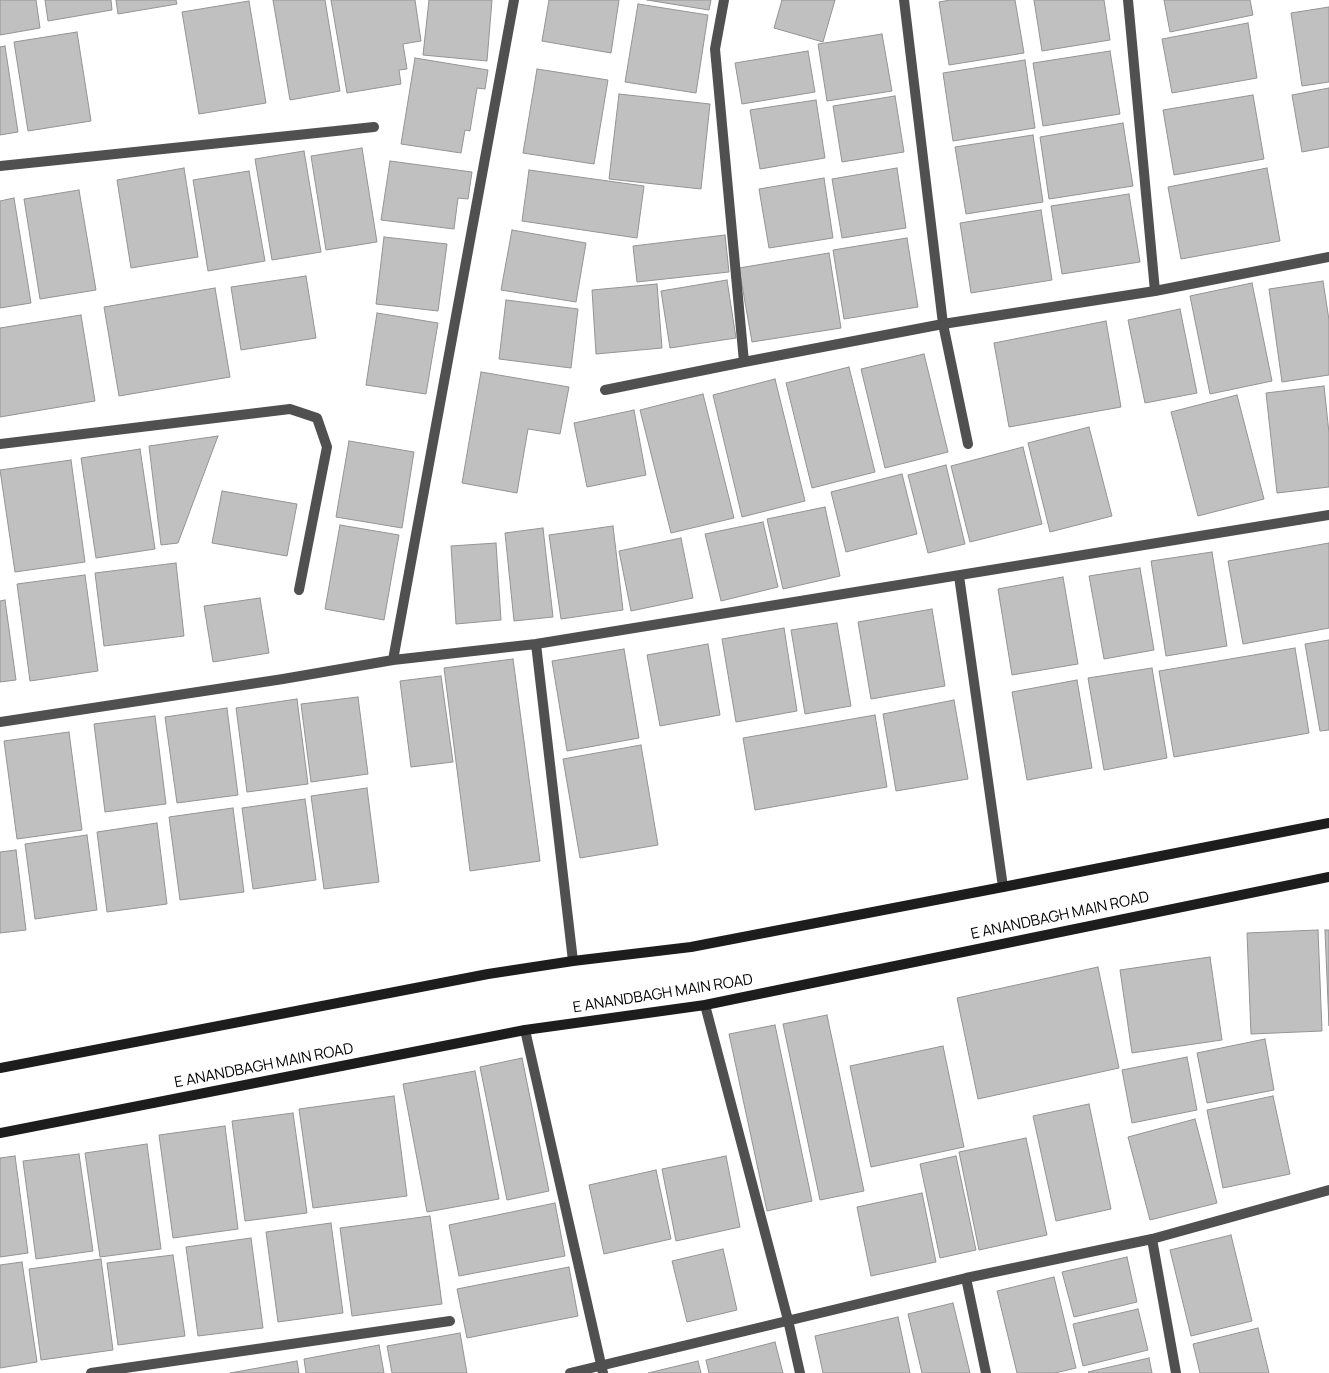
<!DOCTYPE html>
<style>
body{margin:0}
canvas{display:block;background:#fff}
</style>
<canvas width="1329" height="1373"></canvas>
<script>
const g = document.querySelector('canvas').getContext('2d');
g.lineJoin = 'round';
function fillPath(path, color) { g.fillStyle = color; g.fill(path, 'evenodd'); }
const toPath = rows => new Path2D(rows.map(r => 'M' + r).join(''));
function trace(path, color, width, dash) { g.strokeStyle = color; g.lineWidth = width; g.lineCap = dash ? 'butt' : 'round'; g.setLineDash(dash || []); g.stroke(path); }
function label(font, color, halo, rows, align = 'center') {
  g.font = font + ' Manrope,sans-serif'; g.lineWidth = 4; g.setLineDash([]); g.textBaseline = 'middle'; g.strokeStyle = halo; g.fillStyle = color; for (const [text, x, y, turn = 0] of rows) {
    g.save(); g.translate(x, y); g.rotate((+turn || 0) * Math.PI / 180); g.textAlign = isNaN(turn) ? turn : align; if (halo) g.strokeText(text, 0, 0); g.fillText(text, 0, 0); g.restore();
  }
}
const building = toPath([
 [0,0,36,0,40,28,0,35,0,0],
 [45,0,111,0,112,10,48,21,45,0],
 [116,0,176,0,177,4,118,14,116,0],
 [273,0,325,0,340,91,290,100,273,0],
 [331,0,415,0,421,41,403,44,407,69,399,70,401,84,347,93,331,0],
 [429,0,492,0,487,61,423,55,429,0],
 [549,0,619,0,611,53,542,41,549,0],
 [647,0,711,0,709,10,647,0],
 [782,0,835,0,823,42,774,28,782,0],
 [950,0,1015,0,1024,53,949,65,939,2,950,0],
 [1034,0,1104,0,1110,40,1042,51,1034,0],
 [1164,0,1250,0,1253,15,1170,32,1164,0],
 [249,1,266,103,199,114,182,12,249,1],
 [638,4,708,15,696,93,625,82,638,4],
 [1329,7,1329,82,1302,86,1291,13,1329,7],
 [1248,23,1257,78,1172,93,1162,39,1248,23],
 [77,32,91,121,28,131,14,42,77,32],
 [882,34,892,91,827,101,818,44,882,34],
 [5,46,18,132,0,135,0,47,5,46],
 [808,51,815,92,742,104,735,63,808,51],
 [1110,51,1120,114,1043,126,1033,63,1110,51],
 [415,58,488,70,485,89,477,88,470,131,465,130,461,153,401,144,415,58],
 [1025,60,1035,128,953,141,943,73,1025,60],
 [537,69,608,80,594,164,523,153,537,69],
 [1329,88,1329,147,1302,152,1292,95,1329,88],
 [619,94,710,104,701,189,609,179,619,94],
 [1253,95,1264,159,1174,175,1163,110,1253,95],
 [895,96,904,152,842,162,833,106,895,96],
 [816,100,825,158,760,169,750,110,816,100],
 [1123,123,1133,186,1049,199,1040,137,1123,123],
 [1033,135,1043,202,966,214,955,147,1033,135],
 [362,148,377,242,326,250,311,156,362,148],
 [304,151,321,252,272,260,255,159,304,151],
 [390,161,472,172,468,199,458,198,454,229,381,220,390,161],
 [184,168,198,257,131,268,117,180,184,168],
 [897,168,906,228,842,238,832,179,897,168],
 [1267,168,1280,241,1181,259,1168,187,1267,168],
 [529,170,644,186,637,238,522,221,529,170],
 [249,171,265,261,208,271,193,180,249,171],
 [824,178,833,238,769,248,759,189,824,178],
 [79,190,96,290,40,299,24,199,79,190],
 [1129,194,1140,262,1062,274,1051,206,1129,194],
 [14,198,31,303,0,308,0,201,14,198],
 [1041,210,1052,280,971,293,960,223,1041,210],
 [512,230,586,243,576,302,501,290,512,230],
 [725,235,729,272,637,282,633,246,725,235],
 [384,237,447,244,438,311,376,304,384,237],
 [907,238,918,307,844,319,833,250,907,238],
 [829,253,841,328,752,342,739,268,829,253],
 [306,276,316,338,241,350,231,287,306,276],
 [727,280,736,338,670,348,661,291,727,280],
 [1323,281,1329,320,1329,375,1282,382,1269,289,1323,281],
 [1252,283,1272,381,1210,394,1190,296,1252,283],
 [657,284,662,348,596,354,592,290,657,284],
 [215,288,230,377,119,396,104,307,215,288],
 [506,300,578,309,571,368,499,359,506,300],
 [1180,309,1197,393,1145,403,1128,320,1180,309],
 [377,313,438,323,426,394,366,385,377,313],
 [81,315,95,401,0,417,0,328,81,315],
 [1106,321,1121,407,1009,427,994,343,1106,321],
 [924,354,948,452,885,468,861,369,924,354],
 [849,367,875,472,812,488,786,383,849,367],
 [481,372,569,387,560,434,528,429,517,493,462,483,481,372],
 [775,379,805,501,742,517,713,395,775,379],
 [1324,386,1329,433,1329,487,1277,493,1266,393,1324,386],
 [703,394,734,518,671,533,640,410,703,394],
 [1237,395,1264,499,1198,516,1171,412,1237,395],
 [634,410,646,475,587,487,574,423,634,410],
 [1089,427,1112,516,1050,532,1028,443,1089,427],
 [218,436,178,543,161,545,149,446,218,436],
 [349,441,414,452,402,528,336,517,349,441],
 [1023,447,1042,524,970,542,951,466,1023,447],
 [140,449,155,549,96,558,81,458,140,449],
 [71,460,85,562,15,572,0,470,71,460],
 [946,465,965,544,928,553,908,475,946,465],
 [902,474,917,534,846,552,831,492,902,474],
 [222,491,297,504,287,556,212,543,222,491],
 [825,507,840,576,783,589,767,519,825,507],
 [763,522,778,587,721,601,705,534,763,522],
 [340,525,399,535,384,620,325,609,340,525],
 [613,526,623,610,561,619,549,535,613,526],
 [543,528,553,617,514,621,505,533,543,528],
 [681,538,693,598,631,611,619,551,681,538],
 [496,543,501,620,456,624,451,546,496,543],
 [1329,543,1329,628,1243,644,1228,561,1329,543],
 [1212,552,1227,646,1166,656,1151,561,1212,552],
 [176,563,184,636,104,646,95,573,176,563],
 [1140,568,1154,650,1104,659,1089,576,1140,568],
 [85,575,98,671,30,681,17,584,85,575],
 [1063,577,1078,664,1012,675,998,589,1063,577],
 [260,598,269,653,213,662,204,606,260,598],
 [5,600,16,680,0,682,0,601,5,600],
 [932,609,945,686,871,699,858,622,932,609],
 [837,623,851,706,805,714,791,630,837,623],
 [784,628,797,711,736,722,722,639,784,628],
 [1329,640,1329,730,1320,731,1305,644,1329,640],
 [708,644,720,715,660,726,647,655,708,644],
 [1295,648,1309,733,1174,757,1159,671,1295,648],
 [624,649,639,738,567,751,552,661,624,649],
 [513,659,540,861,470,871,444,668,513,659],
 [1152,668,1167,758,1104,770,1088,678,1152,668],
 [441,676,453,762,411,767,400,681,441,676],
 [1077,680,1092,768,1027,780,1012,692,1077,680],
 [358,697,368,774,311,782,301,704,358,697],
 [297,699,308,784,247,792,236,708,297,699],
 [954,700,968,779,896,791,883,714,954,700],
 [227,708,238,795,177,803,165,717,227,708],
 [875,715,887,787,755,810,743,738,875,715],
 [155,716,166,804,105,812,94,724,155,716],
 [69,732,82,830,17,839,4,741,69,732],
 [641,745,658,845,580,858,563,759,641,745],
 [367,788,379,882,324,889,311,796,367,788],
 [305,799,316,880,253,889,242,808,305,799],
 [233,808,244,892,180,900,169,817,233,808],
 [157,823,167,904,107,912,97,832,157,823],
 [87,835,97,910,35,919,25,844,87,835],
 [16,850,26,930,0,933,0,852,16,850],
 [1318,930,1322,1031,1251,1034,1247,933,1318,930],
 [1325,930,1329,930,1329,1026,1325,930],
 [1210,957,1222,1040,1132,1053,1120,970,1210,957],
 [1098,967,1119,1068,978,1099,957,998,1098,967],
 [827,1015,864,1191,820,1200,783,1024,827,1015],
 [775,1025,812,1201,767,1211,729,1034,775,1025],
 [1265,1039,1274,1090,1207,1103,1197,1053,1265,1039],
 [943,1046,964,1147,871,1167,850,1066,943,1046],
 [1187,1057,1197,1110,1132,1123,1122,1070,1187,1057],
 [522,1058,549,1191,507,1200,480,1067,522,1058],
 [475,1071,499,1199,427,1212,403,1084,475,1071],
 [394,1096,407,1196,313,1208,299,1109,394,1096],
 [1273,1096,1290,1174,1223,1188,1207,1110,1273,1096],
 [1089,1104,1111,1209,1056,1221,1033,1116,1089,1104],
 [293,1113,307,1213,245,1221,232,1121,293,1113],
 [1195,1119,1217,1203,1150,1220,1128,1137,1195,1119],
 [225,1126,238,1229,173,1238,159,1135,225,1126],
 [1026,1138,1047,1235,979,1250,959,1152,1026,1138],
 [147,1144,161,1249,100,1257,85,1153,147,1144],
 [79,1154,93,1251,36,1259,23,1161,79,1154],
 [15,1156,28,1253,0,1257,0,1158,15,1156],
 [726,1156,740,1227,676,1241,662,1169,726,1156],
 [956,1156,976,1250,940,1258,920,1164,956,1156],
 [656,1170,671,1239,604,1254,589,1185,656,1170],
 [922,1193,936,1262,871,1276,857,1207,922,1193],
 [555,1203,565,1256,459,1276,449,1225,555,1203],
 [430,1216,442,1304,352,1316,340,1228,430,1216],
 [331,1223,343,1313,278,1322,266,1232,331,1223],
 [1231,1235,1252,1321,1191,1336,1170,1250,1231,1235],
 [251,1238,263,1328,198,1336,186,1247,251,1238],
 [723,1249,737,1310,687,1322,672,1261,723,1249],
 [173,1255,185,1336,118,1345,107,1263,173,1255],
 [1127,1257,1137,1302,1074,1317,1062,1272,1127,1257],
 [101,1259,113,1350,41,1360,29,1269,101,1259],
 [22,1262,37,1362,0,1368,0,1265,22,1262],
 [569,1267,578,1316,467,1338,457,1289,569,1267],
 [1054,1277,1076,1368,1055,1373,1017,1373,997,1291,1054,1277],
 [953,1303,970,1373,922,1373,908,1314,953,1303],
 [1138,1309,1148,1350,1083,1366,1073,1324,1138,1309],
 [898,1317,910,1373,823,1373,815,1336,898,1317],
 [1258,1328,1269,1373,1200,1373,1193,1344,1258,1328],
 [460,1333,467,1373,392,1373,387,1346,460,1333],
 [775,1342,783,1373,709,1373,706,1360,775,1342],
 [379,1345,384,1373,306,1373,304,1359,379,1345],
 [1149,1358,1152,1373,1089,1373,1088,1372,1149,1358],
 [297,1361,299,1373,230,1373,297,1361],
 [698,1361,701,1373,648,1373,698,1361]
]);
fillPath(building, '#c0c0c0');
trace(building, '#949494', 1);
trace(toPath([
 [724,0,715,49,744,362],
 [904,0,943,324,968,444],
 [1128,0,1155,291],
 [0,166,374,127],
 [605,390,744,362,943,324,1155,291,1329,257],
 [0,444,290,409,317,418,327,447,299,590],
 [959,576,1003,887],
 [536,644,573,961],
 [393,660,514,0],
 [0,722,283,679,393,660,536,644,1329,515],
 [705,1005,788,1320,800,1373],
 [525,1030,603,1373],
 [1152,1239,1176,1373],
 [966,1278,986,1373],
 [91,1373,450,1321],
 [570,1373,966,1278,1152,1239,1329,1190]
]), '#505050', 10);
trace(toPath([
 [0,1068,488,974,573,961,691,947,1003,887,1329,823],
 [0,1133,525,1030,705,1005,1329,877]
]), '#1d1d1d', 10);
label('15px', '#000', '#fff', [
 ["E ANANDBAGH MAIN ROAD",1060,916,-12],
 ["E ANANDBAGH MAIN ROAD",663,994,-9],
 ["E ANANDBAGH MAIN ROAD",264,1066,-11]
]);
</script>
